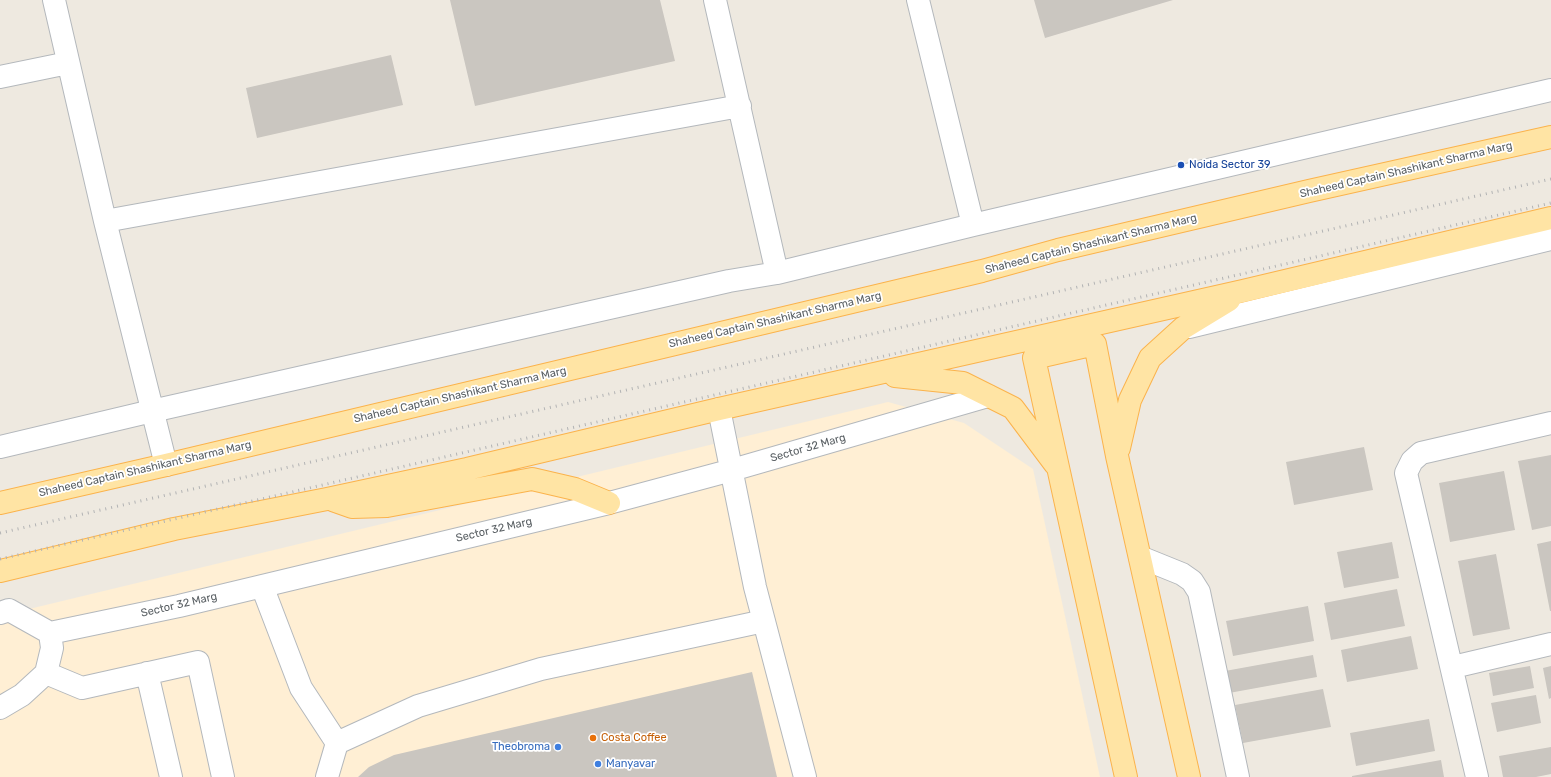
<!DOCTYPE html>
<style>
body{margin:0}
canvas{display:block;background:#eee9e0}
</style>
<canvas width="1551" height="777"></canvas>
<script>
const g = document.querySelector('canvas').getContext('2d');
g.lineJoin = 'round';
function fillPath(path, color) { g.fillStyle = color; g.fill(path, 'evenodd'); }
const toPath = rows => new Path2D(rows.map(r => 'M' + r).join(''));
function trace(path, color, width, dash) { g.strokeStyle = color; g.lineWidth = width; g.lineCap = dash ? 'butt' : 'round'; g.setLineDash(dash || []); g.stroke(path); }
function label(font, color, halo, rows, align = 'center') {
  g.font = font + ' Rubik,sans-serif'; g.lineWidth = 3.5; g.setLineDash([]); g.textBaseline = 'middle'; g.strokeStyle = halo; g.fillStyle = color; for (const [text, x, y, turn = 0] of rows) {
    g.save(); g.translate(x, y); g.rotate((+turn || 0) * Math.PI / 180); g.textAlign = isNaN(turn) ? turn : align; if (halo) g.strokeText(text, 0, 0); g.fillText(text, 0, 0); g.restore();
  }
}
fillPath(toPath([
 [888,402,964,423,1033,469,1100,777,0,777,0,616]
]), '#ffefd4');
fillPath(toPath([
 [450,0,660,0,675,61,475,106],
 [1034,0,1173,0,1045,38],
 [391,55,403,105,257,138,246,88],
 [1364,447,1373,490,1294,505,1286,462],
 [1551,455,1551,526,1532,530,1518,461],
 [1504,471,1515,530,1450,542,1439,483],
 [1551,541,1551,611,1550,611,1537,544],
 [1392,542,1399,578,1344,588,1337,552],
 [1496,554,1510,629,1473,636,1458,561],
 [1397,589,1405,626,1331,640,1324,603],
 [1308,606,1314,641,1233,656,1226,621],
 [1411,636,1418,669,1347,682,1341,650],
 [1313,655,1317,677,1229,693,1225,671],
 [1530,666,1534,688,1493,696,1489,673],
 [1551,666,1551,698,1549,699,1543,668],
 [752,672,777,777,358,777,369,767,394,755],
 [1323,689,1331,727,1243,743,1235,705],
 [1536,695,1541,723,1497,732,1491,703],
 [1429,719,1435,751,1356,766,1350,733],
 [1551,747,1551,774,1536,777,1503,777,1499,756],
 [1441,760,1444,777,1352,777,1352,776]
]), '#cac6c0');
const minor = toPath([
 [54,0,105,221,166,465],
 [715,0,777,273],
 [918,0,973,225],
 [0,77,68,63],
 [105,221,740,106],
 [1189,327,1551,239],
 [719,409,755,587,805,777],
 [0,447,152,411,729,281,777,273,973,225,1551,90],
 [1140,557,1182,574,1192,581,1199,592,1238,777],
 [262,586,301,688,337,743,327,777],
 [0,613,9,610,50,633,179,606,609,503,732,470,988,396],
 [1453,667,1551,644],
 [46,673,82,688,198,662,223,777],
 [147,673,171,777],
 [0,708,22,695,46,673,52,648,50,633],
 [337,743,418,706,541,669,764,621],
 [1477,777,1406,473,1412,461,1421,453,1551,423]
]);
const major = toPath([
 [895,376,963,383,1013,408,1055,464],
 [1119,448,1130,400,1150,358,1183,328,1229,300],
 [335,501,352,507,387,506,532,479,575,489,609,503],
 [0,503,166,465,982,271,1058,250,1309,191,1551,137],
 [0,571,174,529,327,499,467,469,719,409,1243,291,1551,218],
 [1126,777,1034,358,1095,344,1117,456,1189,777]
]);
trace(minor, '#b4b8bc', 24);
trace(major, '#fbb34c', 24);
trace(minor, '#fff', 22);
trace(major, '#ffe4a4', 22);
trace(toPath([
 [0,533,1551,179],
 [0,559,1551,203]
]), '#b2b3b4', 3, [1, 5]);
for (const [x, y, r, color] of [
 [1181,165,4,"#1a4fb4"],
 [593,738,4,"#e8710a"],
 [558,747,4,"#3f7fe0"],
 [598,764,4,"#3f7fe0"]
]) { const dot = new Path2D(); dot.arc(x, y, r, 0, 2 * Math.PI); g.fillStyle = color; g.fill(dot); trace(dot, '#fff', 1.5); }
label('11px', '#164399', '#fff', [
 ["Noida Sector 39",1189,165]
], 'left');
label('11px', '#595f63', '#fff', [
 ["Shaheed Captain Shashikant Sharma Marg",1406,170,-13],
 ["Shaheed Captain Shashikant Sharma Marg",1091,244,-14],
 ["Shaheed Captain Shashikant Sharma Marg",775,320,-13],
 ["Shaheed Captain Shashikant Sharma Marg",460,395,-13],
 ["Sector 32 Marg",808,448,-16],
 ["Shaheed Captain Shashikant Sharma Marg",145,469,-13],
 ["Sector 32 Marg",494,530,-13],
 ["Sector 32 Marg",179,605,-13]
]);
label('11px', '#c56008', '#fff', [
 ["Costa Coffee",601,738]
], 'left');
label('11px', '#366cbe', '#fff', [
 ["Theobroma",550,747],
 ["Manyavar",606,764,"left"]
], 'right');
</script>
